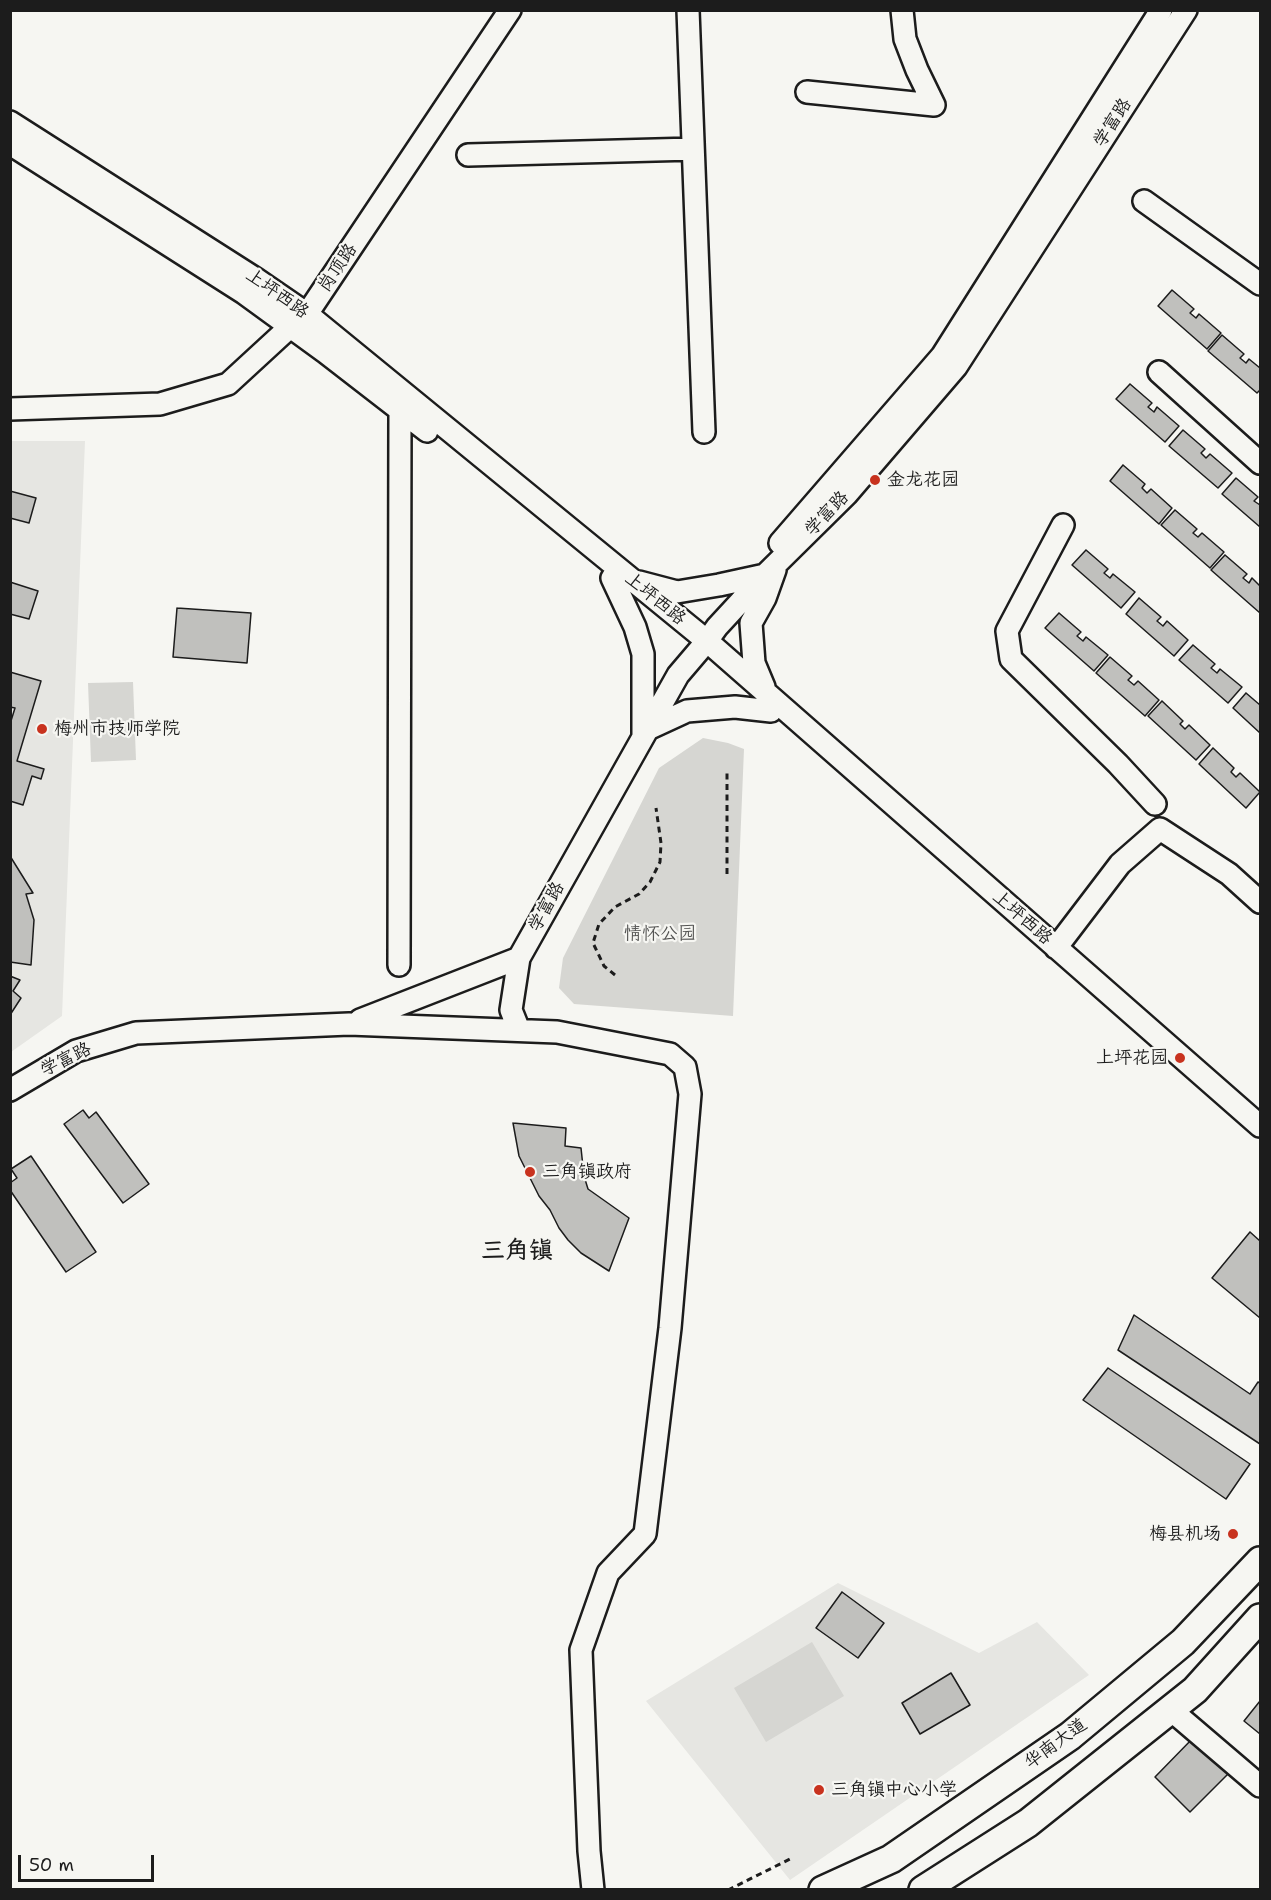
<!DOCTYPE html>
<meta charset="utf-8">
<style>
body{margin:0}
#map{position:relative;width:1271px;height:1900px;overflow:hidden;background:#f6f6f2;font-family:"Shantell Sans",sans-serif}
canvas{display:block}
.frame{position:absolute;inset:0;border:12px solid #1c1c1c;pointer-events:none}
.scale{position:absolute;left:18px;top:1855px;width:136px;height:27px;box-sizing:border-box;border:3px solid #1c1c1c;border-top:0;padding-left:8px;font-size:18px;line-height:21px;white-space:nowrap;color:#1c1c1c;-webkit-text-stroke:4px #f6f6f2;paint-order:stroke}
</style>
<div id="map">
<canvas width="1271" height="1900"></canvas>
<div class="frame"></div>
<div class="scale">50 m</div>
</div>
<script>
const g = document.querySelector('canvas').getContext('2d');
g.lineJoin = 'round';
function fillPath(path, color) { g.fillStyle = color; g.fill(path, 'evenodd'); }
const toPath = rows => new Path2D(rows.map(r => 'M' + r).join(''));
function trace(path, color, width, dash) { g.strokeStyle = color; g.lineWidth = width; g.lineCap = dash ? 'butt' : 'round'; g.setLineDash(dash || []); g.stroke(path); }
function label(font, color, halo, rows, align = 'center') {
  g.font = font + ' "Shantell Sans","LXGW WenKai TC",sans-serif'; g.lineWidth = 4.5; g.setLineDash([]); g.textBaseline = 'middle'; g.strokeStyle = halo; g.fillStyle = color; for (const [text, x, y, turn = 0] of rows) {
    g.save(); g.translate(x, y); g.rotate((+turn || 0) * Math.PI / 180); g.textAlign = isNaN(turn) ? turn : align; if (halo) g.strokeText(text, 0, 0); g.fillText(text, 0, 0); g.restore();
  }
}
fillPath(toPath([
 [11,441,85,441,62,1016,11,1052],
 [838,1583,979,1653,1037,1622,1089,1675,790,1880,646,1701]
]), '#e6e6e2');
fillPath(toPath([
 [133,682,136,760,91,762,88,683],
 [703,738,728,743,744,749,733,1016,574,1004,559,988,563,958,659,768],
 [812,1642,844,1696,766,1742,734,1688]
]), '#d6d6d2');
const building = toPath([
 [1172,290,1194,309,1190,313,1196,318,1199,314,1221,333,1207,349,1158,306,1172,290],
 [1222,335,1244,354,1240,358,1246,363,1249,359,1260,368,1260,390,1257,393,1208,351,1222,335],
 [1130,384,1152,403,1148,407,1154,412,1157,407,1179,426,1165,442,1116,399,1130,384],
 [1183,430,1205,449,1201,453,1206,458,1210,454,1232,473,1218,488,1169,446,1183,430],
 [1123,465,1145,484,1142,488,1147,493,1151,489,1172,508,1159,524,1110,481,1123,465],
 [1236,478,1258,497,1254,501,1260,505,1260,527,1222,494,1236,478],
 [10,491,36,498,29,523,10,518,10,491],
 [1175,510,1197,529,1193,533,1198,537,1202,533,1224,552,1210,568,1161,525,1175,510],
 [1086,550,1108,569,1104,573,1110,578,1113,574,1135,592,1121,608,1072,565,1086,550],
 [1225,555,1247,574,1243,578,1249,583,1252,578,1260,586,1260,613,1211,570,1225,555],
 [10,582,38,591,29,619,10,614,10,582],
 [1139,598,1161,617,1157,621,1163,626,1167,621,1188,640,1174,656,1126,614,1139,598],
 [177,608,251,613,247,663,173,657,177,608],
 [1059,613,1081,632,1077,636,1083,641,1086,637,1108,655,1094,671,1045,628,1059,613],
 [1193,645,1215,664,1211,668,1217,673,1220,669,1242,687,1228,703,1179,660,1193,645],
 [1110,657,1132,676,1128,680,1134,685,1138,681,1159,700,1145,716,1096,673,1110,657],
 [10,672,41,681,17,761,44,769,41,779,32,776,23,805,10,801,10,724,15,708,10,707,10,672],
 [1246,693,1260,705,1260,733,1233,708,1246,693],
 [1162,701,1183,721,1180,724,1185,729,1189,725,1210,745,1196,760,1148,716,1162,701],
 [1213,748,1234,768,1231,772,1236,777,1240,773,1260,792,1246,808,1199,764,1213,748],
 [10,856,33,893,26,894,34,920,31,965,10,962,10,856],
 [10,976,20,980,13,991,21,998,10,1015,10,976],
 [83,1110,89,1118,96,1112,149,1184,123,1203,64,1124,83,1110],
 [513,1123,566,1128,565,1146,581,1148,584,1176,588,1189,629,1218,609,1271,581,1253,568,1240,559,1228,550,1210,539,1196,519,1156,513,1123],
 [31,1156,96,1252,66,1272,10,1190,10,1183,17,1178,11,1169,31,1156],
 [1250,1232,1260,1241,1260,1318,1212,1278,1250,1232],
 [1134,1315,1250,1394,1258,1382,1260,1383,1260,1444,1118,1350,1134,1315],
 [1108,1368,1250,1464,1226,1499,1083,1400,1108,1368],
 [842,1592,884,1623,858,1658,816,1628,842,1592],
 [951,1673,970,1705,920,1734,902,1703,951,1673],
 [1260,1701,1260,1734,1244,1721,1260,1701],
 [1194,1737,1230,1772,1190,1812,1155,1777,1194,1737]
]);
fillPath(building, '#c0c0bd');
trace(building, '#1c1c1c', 1.5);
const minor = toPath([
 [688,10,704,432],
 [902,10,905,39,917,70,934,105],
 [807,92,934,105],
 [10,122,256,279,307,314,707,641,1260,1126],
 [10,144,244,293,325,352,427,431],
 [468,155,693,149],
 [1144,201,1260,284],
 [1159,372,1260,463],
 [10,409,160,404,228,384,291,326,307,314,510,10],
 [1063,525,1007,631,1011,659,1118,764,1155,804],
 [780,543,942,356,1161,10],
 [612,578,635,627,643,654,643,736],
 [639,582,677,592,719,585,765,575],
 [764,687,754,663,751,623,765,598,775,570],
 [648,729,687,711,735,707,771,711],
 [1056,948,1120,864,1160,829,1229,874,1260,902],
 [399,965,400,409],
 [360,1020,519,958],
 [519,1030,511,1010,519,958,678,675,707,641,717,627,765,575,847,494,956,367,1186,10],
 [10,1090,76,1051,136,1033,349,1024,557,1032,670,1054,685,1067,690,1094,670,1328,645,1534,608,1573,581,1650,589,1851,593,1890],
 [1171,1710,1260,1786]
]);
const major = toPath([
 [823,1890,891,1859,1070,1736,1183,1642,1260,1561],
 [923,1890,1028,1823,1195,1690,1260,1618]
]);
trace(minor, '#1c1c1c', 26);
trace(major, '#1c1c1c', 32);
trace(toPath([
 [727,874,727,769],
 [615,975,604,966,593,943,599,924,615,907,639,894,650,882,660,862,661,843,656,808],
 [728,1890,790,1859]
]), '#1c1c1c', 3, [6, 4.5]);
trace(minor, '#f6f6f2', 21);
trace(major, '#f6f6f2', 27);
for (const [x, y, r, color] of [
 [875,480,6,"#c8321e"],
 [42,729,6,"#c8321e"],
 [1180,1058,6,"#c8321e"],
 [530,1172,6,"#c8321e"],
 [1233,1534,6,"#c8321e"],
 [819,1790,6,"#c8321e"]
]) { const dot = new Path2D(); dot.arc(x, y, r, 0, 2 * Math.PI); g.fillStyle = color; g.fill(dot); trace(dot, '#f6f6f2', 2); }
label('18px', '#1c1c1c', '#f6f6f2', [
 ["学富路",1113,123,-57],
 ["岗顶路",338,268,-56],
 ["上坪西路",277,294,35],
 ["学富路",827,514,-46],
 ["上坪西路",655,599,39],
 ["学富路",547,907,-61],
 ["上坪西路",1022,918,41],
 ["学富路",66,1060,-26],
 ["华南大道",1056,1744,-36]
]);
label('18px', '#1c1c1c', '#f6f6f2', [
 ["金龙花园",887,480],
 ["梅州市技师学院",54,729],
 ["上坪花园",1168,1058,"right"],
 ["三角镇政府",542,1172],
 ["梅县机场",1221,1534,"right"],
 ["三角镇中心小学",831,1790]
], 'left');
label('18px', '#545453', '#f6f6f2', [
 ["情怀公园",660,934]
]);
label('bold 24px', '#1c1c1c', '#f6f6f2', [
 ["三角镇",517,1252]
]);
</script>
